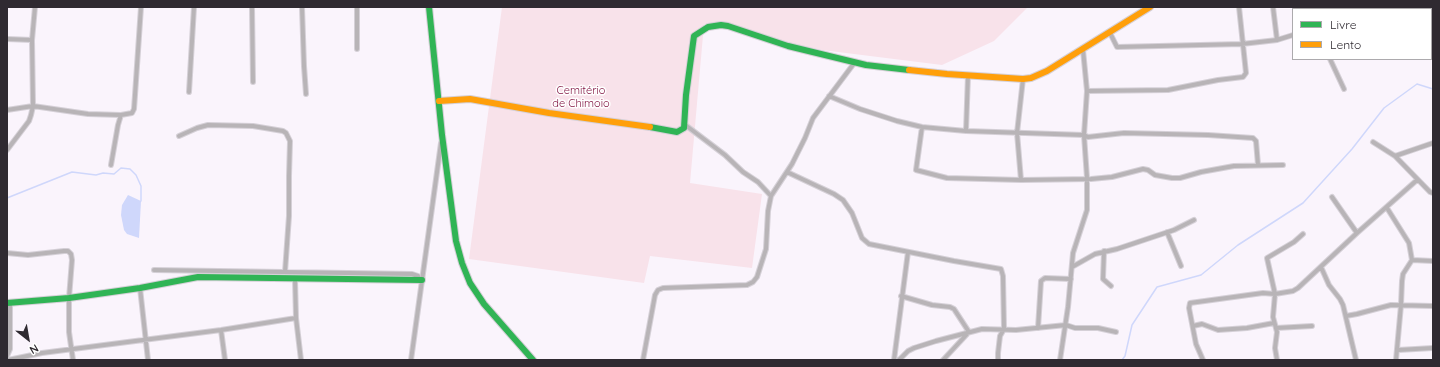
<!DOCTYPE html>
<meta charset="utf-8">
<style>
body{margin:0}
#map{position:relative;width:1440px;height:367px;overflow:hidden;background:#faf4fc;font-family:Quicksand,sans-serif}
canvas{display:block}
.frame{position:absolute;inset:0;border:8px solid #2f2a31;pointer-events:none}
.legend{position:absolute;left:1292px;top:8px;width:140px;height:52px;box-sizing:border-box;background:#fff;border:1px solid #acaaad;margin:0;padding:5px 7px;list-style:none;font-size:12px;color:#2f2a31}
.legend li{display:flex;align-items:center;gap:8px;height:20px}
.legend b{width:20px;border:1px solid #acaaad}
.north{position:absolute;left:8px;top:319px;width:40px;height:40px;-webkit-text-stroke:3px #fff;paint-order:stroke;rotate:149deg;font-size:11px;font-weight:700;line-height:16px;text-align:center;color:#2f2a31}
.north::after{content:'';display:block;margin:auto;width:14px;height:18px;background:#2f2a31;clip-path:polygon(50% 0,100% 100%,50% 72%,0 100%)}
</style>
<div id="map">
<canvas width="1440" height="367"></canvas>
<div class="frame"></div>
<ul class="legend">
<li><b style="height:5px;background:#30b455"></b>Livre</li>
<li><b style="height:5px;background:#ff9f0a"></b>Lento</li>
</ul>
<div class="north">N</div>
</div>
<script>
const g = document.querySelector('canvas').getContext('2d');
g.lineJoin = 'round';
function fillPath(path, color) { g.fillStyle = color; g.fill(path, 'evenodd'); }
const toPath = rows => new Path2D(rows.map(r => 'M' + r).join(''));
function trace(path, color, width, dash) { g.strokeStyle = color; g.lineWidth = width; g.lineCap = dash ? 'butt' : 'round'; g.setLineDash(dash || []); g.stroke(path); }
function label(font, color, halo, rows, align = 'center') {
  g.font = font + ' Quicksand,sans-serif'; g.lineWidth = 3; g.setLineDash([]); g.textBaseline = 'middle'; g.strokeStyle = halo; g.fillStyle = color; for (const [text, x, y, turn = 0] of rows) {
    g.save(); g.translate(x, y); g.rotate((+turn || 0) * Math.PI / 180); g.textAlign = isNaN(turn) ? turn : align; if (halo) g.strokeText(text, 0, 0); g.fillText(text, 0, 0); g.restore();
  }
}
fillPath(toPath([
 [502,7,1028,7,994,41,942,65,822,50,704,24,690,183,762,194,752,268,650,256,644,283,469,259]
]), '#f8e2ea');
fillPath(toPath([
 [128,195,141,201,139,238,127,234,124,230,121,215,122,205]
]), '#cfd7fb');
trace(toPath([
 [7,198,72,172,96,175,103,173,114,174,121,168,130,169,136,175,141,186,141,201],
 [1122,360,1125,356,1132,325,1157,287,1201,275,1238,245,1303,203,1352,149,1384,108,1417,84,1433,89]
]), '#cfd7fb', 1.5);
const street = toPath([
 [252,7,253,82],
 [302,7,304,66,306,94],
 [357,7,357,49],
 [1273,7,1277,40],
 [1308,7,1308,9],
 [1413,9,1416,7],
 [1110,33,1117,47,1242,44,1277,40,1293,35],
 [7,39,32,40],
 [1431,46,1433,46],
 [1330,59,1344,89],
 [1087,91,1168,90,1218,80,1243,77,1246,73,1239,7],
 [189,92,194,7],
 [829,96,860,109,897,121,922,127,966,131,1084,135,1088,137,1124,133,1208,135,1253,138,1256,141,1258,165],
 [7,110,33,106,88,114,121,115,132,113,134,109,135,95,141,7],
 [684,124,725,155,743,172,758,182,771,196],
 [922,127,916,170,947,178,1021,180,1091,179,1112,177,1143,169,1148,170,1155,175,1172,178,1180,178,1201,172,1234,166,1283,165],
 [966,131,968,75],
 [179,136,197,128,208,125,253,126,283,131,286,133,290,141,289,176,289,216,285,272],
 [1373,142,1395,156,1430,192,1433,193],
 [7,150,29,121,31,115,33,106,32,40,35,7],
 [1395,156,1433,143],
 [111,165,118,125,121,115],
 [787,172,834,194,843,200,852,213,862,238,869,244,954,261,1001,269,1003,276,1004,329,1000,336,998,353,998,360],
 [1021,180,1017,133,1023,79],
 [1332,197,1357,233],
 [1387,208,1409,243,1412,260,1403,274,1402,281,1401,305,1396,360],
 [1167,232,1181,266],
 [1104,251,1103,279,1111,286],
 [7,253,28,255,64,251,68,251,71,254,72,260,69,298,69,332,73,360],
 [1412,260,1433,261],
 [1072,267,1095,254,1117,249,1174,230,1194,220],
 [1321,267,1329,285,1340,299,1343,305,1356,360],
 [154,270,412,274,418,276,419,280],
 [295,279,296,318,301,360],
 [140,288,148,360],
 [901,296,932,305,950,307,954,309,969,332],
 [1346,316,1357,314,1391,305,1433,306],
 [1193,326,1202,324,1218,330,1247,328,1274,323],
 [1038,328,1041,281,1045,278,1071,279],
 [1276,328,1312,326],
 [221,330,225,360],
 [1398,350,1433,348],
 [7,356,10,349,10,302],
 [8,360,42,353,221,330,296,318],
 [411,360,441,143],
 [643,360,655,295,658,290,663,288,747,285,753,282,757,277,766,249,768,211,771,196,792,164,805,138,813,118,855,62],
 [894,360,908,252],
 [899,360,908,351,914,348,936,341,982,329,1016,330,1066,325,1075,328,1098,328,1116,332],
 [943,360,969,332],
 [1060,360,1068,307,1073,253,1087,210,1087,178,1084,135,1087,91,1083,50],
 [1203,360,1196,344,1189,308,1190,303,1263,293,1275,294,1293,291,1298,288,1357,233,1417,180],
 [1277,360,1275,348,1277,332,1273,317,1275,294,1267,258,1294,242,1303,234]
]);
const fast = toPath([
 [429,7,442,135,456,241,462,263,470,283,484,304,533,360],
 [650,127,677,132,684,128,686,95,694,36,708,27,721,25,728,26,788,46,866,65,909,70],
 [7,303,69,298,140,288,198,277,422,280]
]);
const slow = toPath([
 [909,70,947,74,1023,79,1031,78,1047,71,1150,7],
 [439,101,470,99,549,113,650,127]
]);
trace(street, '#d5d0d7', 6);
trace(fast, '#d5d0d7', 8);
trace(slow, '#d5d0d7', 8);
trace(street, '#b8b4b7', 4);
trace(fast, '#30b455', 6);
trace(slow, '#ff9f0a', 6);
label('11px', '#7f113f', '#fff', [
 ["Cemitério",581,91],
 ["de Chimoio",581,104]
]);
</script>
